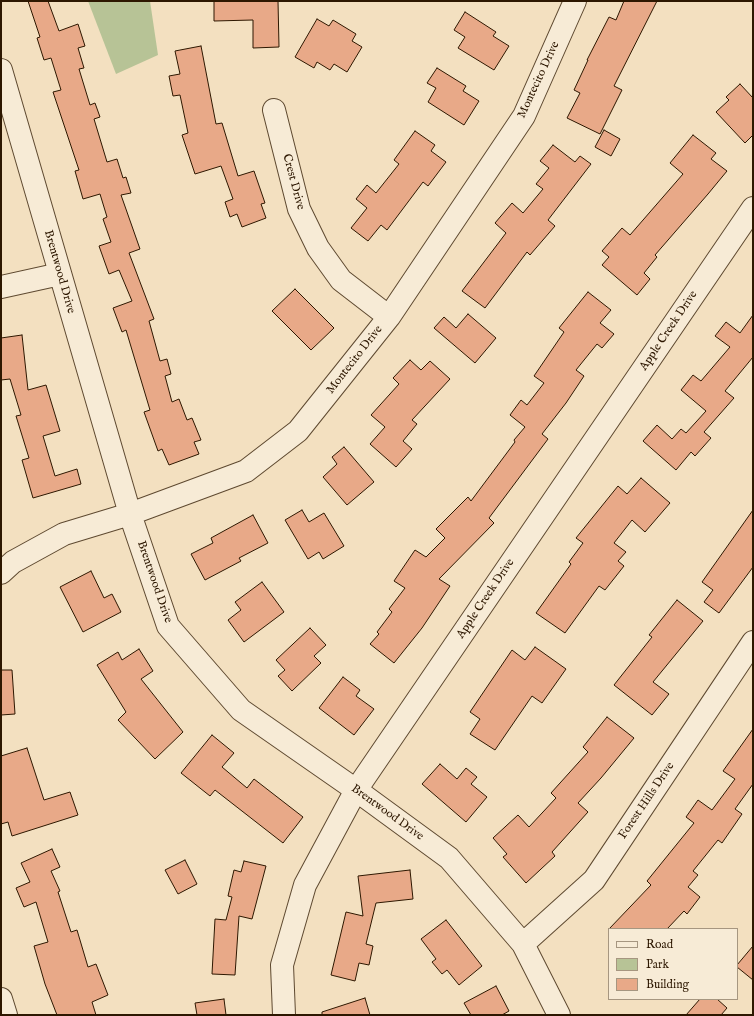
<!DOCTYPE html>
<style>
body{margin:0}
#map{position:relative;width:754px;height:1016px;overflow:hidden;background:#f3e0c0;font-family:"IM FELL English",serif}
canvas{display:block}
.frame{position:absolute;inset:0;border:2px solid #2d1700;pointer-events:none}
.legend{position:absolute;left:608px;top:928px;width:130px;height:72px;box-sizing:border-box;background:#f7ebd6;border:1px solid #a69680;margin:0;padding:5px 7px;list-style:none;font-size:12px;color:#2d1700}
.legend li{display:flex;align-items:center;gap:8px;height:20px}
.legend b{width:20px;border:1px solid #a69680}
</style>
<div id="map">
<canvas width="754" height="1016"></canvas>
<div class="frame"></div>
<ul class="legend">
<li><b style="height:5px;background:#f7ebd6"></b>Road</li>
<li><b style="height:11px;background:#b7c396"></b>Park</li>
<li><b style="height:11px;background:#e8a988"></b>Building</li>
</ul>
</div>
<script>
const g = document.querySelector('canvas').getContext('2d');
g.lineJoin = 'round';
function fillPath(path, color) { g.fillStyle = color; g.fill(path, 'evenodd'); }
const toPath = rows => new Path2D(rows.map(r => 'M' + r).join(''));
function trace(path, color, width, dash) { g.strokeStyle = color; g.lineWidth = width; g.lineCap = dash ? 'butt' : 'round'; g.setLineDash(dash || []); g.stroke(path); }
function label(font, color, halo, rows, align = 'center') {
  g.font = font + ' "IM FELL English",serif'; g.lineWidth = 4; g.setLineDash([]); g.textBaseline = 'middle'; g.strokeStyle = halo; g.fillStyle = color; for (const [text, x, y, turn = 0] of rows) {
    g.save(); g.translate(x, y); g.rotate((+turn || 0) * Math.PI / 180); g.textAlign = isNaN(turn) ? turn : align; if (halo) g.strokeText(text, 0, 0); g.fillText(text, 0, 0); g.restore();
  }
}
fillPath(toPath([
 [88,1,150,1,158,55,116,74]
]), '#b7c396');
const building = toPath([
 [28,1,48,1,59,31,78,24,85,46,78,48,84,68,79,69,90,105,95,103,100,117,94,119,107,162,117,159,123,178,126,177,131,193,121,195,140,249,129,253,154,319,149,321,160,361,167,359,171,374,165,376,172,402,179,399,187,420,192,418,201,440,194,442,199,454,169,465,162,449,158,451,144,412,150,410,126,330,122,332,113,308,132,301,119,270,109,274,99,246,111,242,103,219,107,217,100,194,83,199,75,171,79,170,53,92,61,90,51,58,44,60,37,38,40,37,28,1],
 [214,1,278,1,279,47,253,48,253,20,214,21,214,1],
 [624,1,657,1,614,86,622,90,600,134,567,118,580,93,574,90,588,60,587,60,609,17,616,20,624,1],
 [465,12,496,32,493,36,509,46,494,70,458,48,465,37,454,30,465,12],
 [317,19,329,26,333,20,356,34,352,41,362,47,347,72,334,64,330,70,317,62,314,68,295,57,317,19],
 [201,46,216,124,222,123,238,176,254,171,265,203,261,204,266,218,242,227,237,214,230,217,225,202,233,199,221,166,195,174,182,135,188,133,180,95,173,96,169,76,180,74,175,51,201,46],
 [437,68,466,86,463,91,479,101,464,125,428,102,436,88,427,83,437,68],
 [740,84,753,98,753,135,745,143,716,112,729,100,726,97,740,84],
 [604,130,620,139,611,156,595,147,604,130],
 [415,131,435,145,431,151,446,162,428,186,423,182,387,230,381,225,368,241,351,228,367,208,356,199,367,185,376,193,399,164,394,160,415,131],
 [693,135,716,153,711,159,727,171,708,194,655,255,657,257,644,273,650,279,637,295,602,265,609,257,602,251,622,228,630,235,683,174,670,163,693,135],
 [553,145,575,162,580,156,591,164,548,220,555,226,530,255,527,252,485,308,462,291,506,233,495,223,512,203,523,213,543,189,536,184,549,168,540,161,553,145],
 [295,289,334,328,311,350,272,311,295,289],
 [588,292,611,310,600,323,614,334,602,348,597,344,576,370,584,376,566,403,542,434,548,439,489,518,494,523,439,579,450,586,422,628,394,663,370,644,379,634,377,632,392,612,389,609,405,588,394,581,415,550,426,557,445,538,436,529,468,497,471,501,515,442,514,440,525,427,510,415,521,400,527,405,544,383,534,376,564,332,559,328,588,292],
 [468,314,496,338,475,363,434,328,444,317,456,328,468,314],
 [753,315,753,357,725,391,734,398,704,432,711,438,695,456,691,452,676,470,643,441,657,425,672,439,681,429,686,433,706,411,681,390,693,375,701,381,730,347,715,336,726,322,740,333,753,315],
 [22,335,28,390,46,385,60,431,43,436,55,476,77,469,81,484,33,498,22,460,29,458,16,416,21,415,10,379,1,380,1,338,22,335],
 [410,360,421,370,430,361,450,379,412,420,417,424,403,441,412,449,396,467,370,444,385,427,371,415,399,384,393,378,410,360],
 [344,447,374,482,347,505,323,477,337,464,332,457,344,447],
 [641,478,670,503,645,532,632,520,614,543,626,552,618,561,624,566,605,590,599,586,565,633,536,613,571,564,569,562,583,543,576,538,618,486,627,494,641,478],
 [302,510,309,522,324,513,344,546,323,559,319,552,308,559,285,520,302,510],
 [753,510,753,567,719,613,704,602,713,590,702,582,753,510],
 [253,515,268,543,239,558,241,561,205,580,191,554,213,543,211,538,253,515],
 [91,571,104,598,112,594,121,612,83,632,60,587,91,571],
 [262,582,284,612,244,642,228,620,241,610,235,602,262,582],
 [677,600,703,621,653,682,669,694,652,715,614,685,652,637,649,635,677,600],
 [310,628,326,645,314,656,321,663,292,691,278,676,285,670,276,660,310,628],
 [535,647,566,669,542,703,532,696,495,750,470,734,480,719,470,712,512,650,525,660,535,647],
 [139,649,153,671,141,679,183,732,155,759,118,720,126,712,97,665,118,652,122,660,139,649],
 [1,670,12,670,15,714,1,715,1,670],
 [343,677,360,690,356,696,374,709,354,735,319,708,343,677],
 [607,717,634,738,601,778,578,803,588,812,552,852,555,856,526,883,503,857,507,854,493,838,518,815,529,827,556,798,551,793,588,752,583,747,607,717],
 [753,729,753,784,735,809,742,814,722,843,718,840,693,871,698,875,688,887,700,897,687,914,684,911,667,929,609,929,651,885,647,881,694,823,686,817,698,800,712,810,735,779,723,771,753,729],
 [212,735,234,753,222,767,247,788,254,779,303,817,283,843,215,790,210,796,181,773,212,735],
 [27,748,44,800,70,792,78,815,12,836,8,822,1,824,1,756,27,748],
 [440,764,457,779,466,768,477,777,471,784,487,797,466,822,422,784,440,764],
 [52,849,60,867,51,871,60,891,58,892,71,932,77,930,88,967,96,964,108,995,92,1002,96,1015,57,1015,45,984,34,946,48,942,36,902,24,907,16,888,30,882,21,863,52,849],
 [185,860,197,884,178,894,165,870,185,860],
 [244,861,266,866,252,919,239,916,235,975,212,974,215,919,226,920,232,897,228,896,234,870,241,872,244,861],
 [410,870,413,899,376,903,366,944,373,946,369,965,359,963,355,981,331,975,346,912,363,916,358,876,410,870],
 [446,920,482,966,459,985,447,970,442,974,432,962,436,959,421,939,446,920],
 [753,946,753,980,737,967,737,965,753,946],
 [496,986,509,1011,502,1015,471,1015,464,1003,496,986],
 [365,998,370,1015,322,1015,322,1012,365,998],
 [224,999,226,1015,197,1015,195,1003,224,999],
 [700,999,717,999,727,1008,721,1015,686,1015,700,999]
]);
fillPath(building, '#e8a988');
trace(building, '#2d1700', 1);
const minor = toPath([
 [1,70,130,514,168,626,241,710,356,790,449,858,523,944,559,1015],
 [274,110,299,209,318,248,341,280,389,317],
 [1,287,60,274],
 [1,573,13,562,64,534,130,514,246,471,298,431,389,317,524,116,575,1],
 [523,944,594,880,753,642],
 [1,999,6,1015],
 [284,1015,282,965,305,885,356,790,753,208]
]);
trace(minor, '#5e4930', 24);
trace(minor, '#f7ebd6', 22);
label('12px', '#2d1700', '#f7ebd6', [
 ["Montecito Drive",539,80,-65],
 ["Crest Drive",293,182,75],
 ["Brentwood Drive",59,272,74],
 ["Apple Creek Drive",669,331,-56],
 ["Montecito Drive",355,360,-52],
 ["Brentwood Drive",154,582,71],
 ["Apple Creek Drive",486,599,-56],
 ["Forest Hills Drive",647,801,-56],
 ["Brentwood Drive",387,813,36]
]);
</script>
